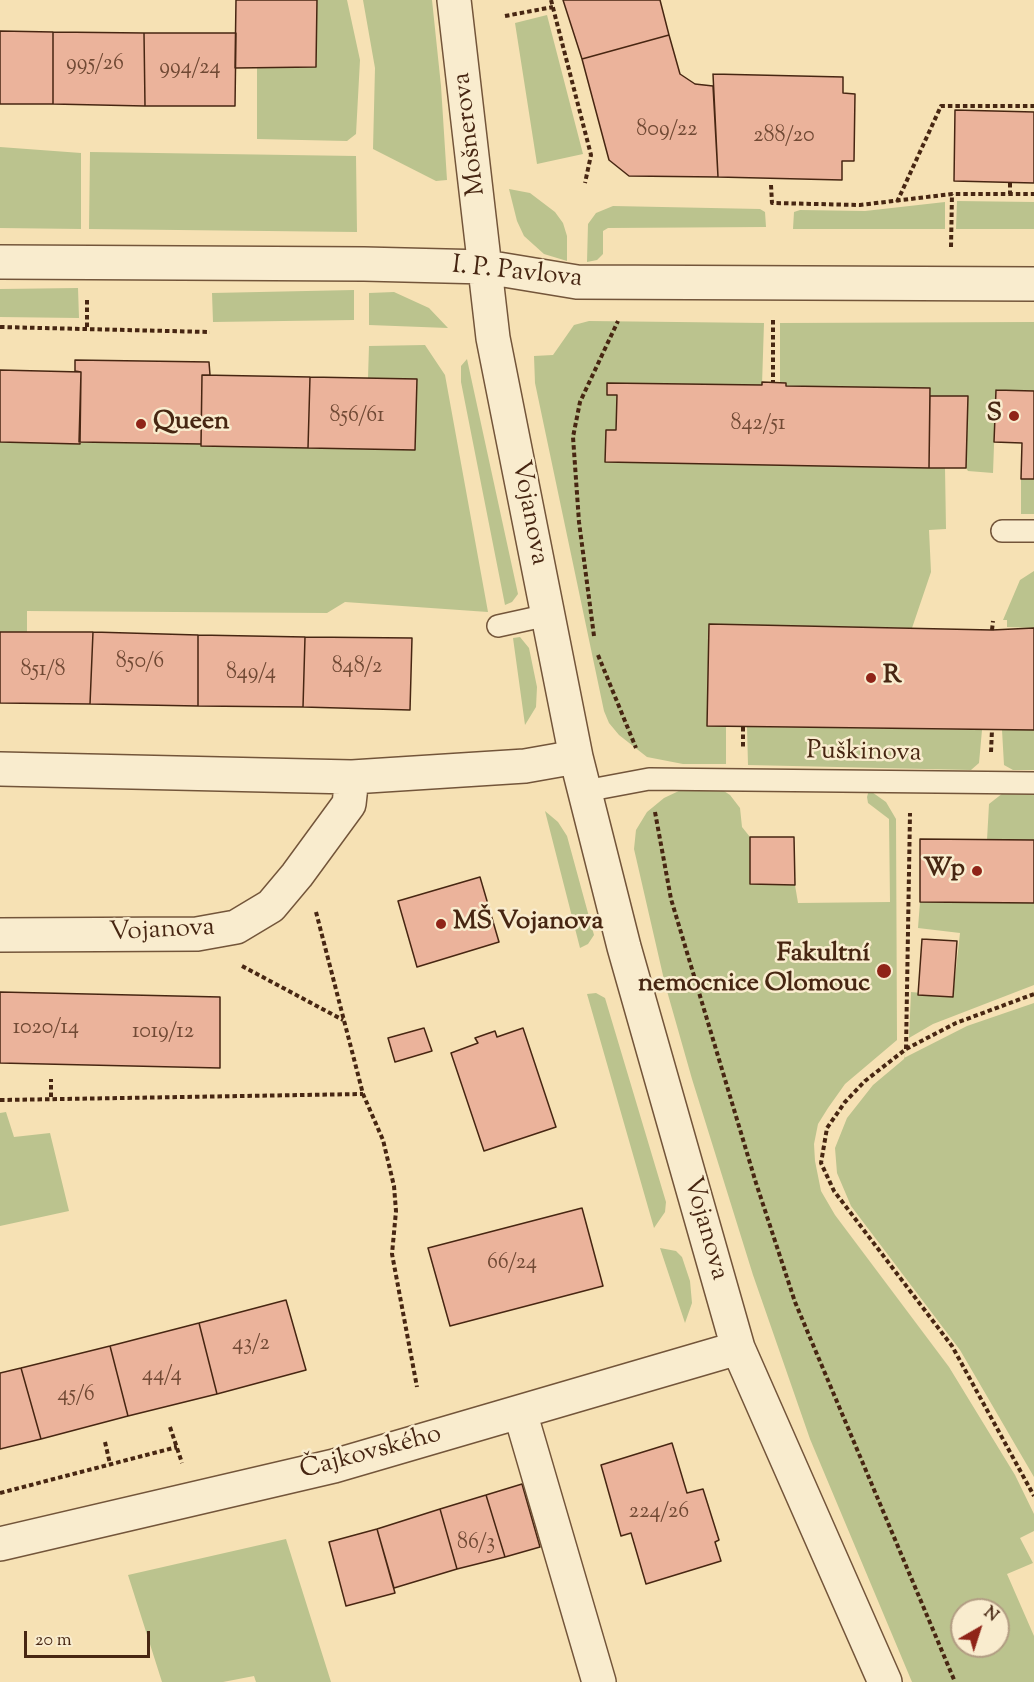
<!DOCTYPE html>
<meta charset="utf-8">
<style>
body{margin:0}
#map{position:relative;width:1034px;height:1682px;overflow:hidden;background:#f6e1b4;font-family:"Sorts Mill Goudy",serif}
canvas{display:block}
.north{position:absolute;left:950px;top:1598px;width:60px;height:60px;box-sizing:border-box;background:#f9ecce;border:2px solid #b29d83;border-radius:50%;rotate:39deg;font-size:16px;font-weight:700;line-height:24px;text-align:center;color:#472612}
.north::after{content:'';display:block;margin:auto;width:21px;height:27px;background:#8f2418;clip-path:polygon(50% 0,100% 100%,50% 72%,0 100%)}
.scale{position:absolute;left:24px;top:1631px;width:126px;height:27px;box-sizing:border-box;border:3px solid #472612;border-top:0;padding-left:8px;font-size:18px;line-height:21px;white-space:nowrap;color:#472612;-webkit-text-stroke:4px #f9ecce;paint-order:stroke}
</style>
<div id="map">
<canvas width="1034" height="1682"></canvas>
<div class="north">N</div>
<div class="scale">20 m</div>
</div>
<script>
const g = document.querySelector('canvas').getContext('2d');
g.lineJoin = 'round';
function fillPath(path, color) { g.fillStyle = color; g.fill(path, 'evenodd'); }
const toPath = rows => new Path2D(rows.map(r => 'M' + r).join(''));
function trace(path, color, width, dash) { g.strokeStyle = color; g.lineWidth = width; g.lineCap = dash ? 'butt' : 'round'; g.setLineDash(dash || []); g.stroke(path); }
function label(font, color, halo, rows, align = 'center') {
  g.font = font + ' "Sorts Mill Goudy",serif'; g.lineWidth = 5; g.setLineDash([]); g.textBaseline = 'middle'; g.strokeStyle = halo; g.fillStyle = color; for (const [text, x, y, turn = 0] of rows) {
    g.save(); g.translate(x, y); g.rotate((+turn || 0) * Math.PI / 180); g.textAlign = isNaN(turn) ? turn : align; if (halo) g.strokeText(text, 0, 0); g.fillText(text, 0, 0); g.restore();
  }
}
fillPath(toPath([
 [317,0,347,0,360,60,356,134,347,141,257,139,257,68,316,67],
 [363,0,432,0,441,86,447,180,436,181,373,149,375,68],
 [547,15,583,154,537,164,515,23],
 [0,147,81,153,81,229,0,228],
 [90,152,356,156,357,232,89,229],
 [509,189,530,193,555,212,563,223,567,236,567,261,544,254,524,236,517,221],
 [957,201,1034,202,1034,229,956,229],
 [945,202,945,229,793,229,794,212,800,210,865,211],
 [613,206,760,209,765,212,766,227,608,228,603,231,603,254,597,260,587,262,588,224,596,213],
 [78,288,79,318,0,317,0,289],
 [354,290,354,320,213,322,212,293],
 [394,292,429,308,448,328,369,325,369,293],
 [589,321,764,323,762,385,608,383,607,395,617,395,616,430,606,430,605,461,945,468,946,529,929,530,931,572,912,628,709,624,707,726,726,726,726,764,683,764,647,757,619,735,609,723,604,711,535,383,534,356,553,355,574,325],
 [1034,322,1034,391,996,390,993,473,968,471,966,468,968,396,930,396,929,388,786,386,785,383,780,382,780,323],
 [425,345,445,375,488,612,345,602,327,613,27,611,27,632,0,632,0,442,200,444,414,450,368,378,369,346],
 [467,359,518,594,512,602,505,605,461,382,461,366],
 [1021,479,1034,479,1034,514,1021,514],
 [1034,571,1034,628,1007,627,1007,620,1003,620,1020,580],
 [520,637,529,648,537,687,536,707,525,725,513,638],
 [747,727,982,730,979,763,971,770,748,765],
 [1002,730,1034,730,1034,770,1013,770,1004,765],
 [683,789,724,791,730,795,740,808,742,827,750,837,750,884,795,885,798,903,890,902,889,819,868,803,867,797,869,790,886,802,896,819,897,1040,845,1084,828,1108,818,1124,814,1144,815,1161,821,1191,835,1215,949,1367,1015,1475,1034,1514,1034,1531,1020,1538,1033,1563,1007,1574,1034,1636,1034,1682,912,1682,810,1439,753,1275,692,1079,665,984,634,849,636,830,647,812,664,798],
 [962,1610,998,1610,998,1646,962,1646],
 [1003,793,1034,793,1034,840,987,840,989,804],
 [545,811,558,822,567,836,594,935,588,944,580,948],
 [920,902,1034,903,1034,985,933,1024,909,1038,904,1058,967,1026,1034,1003,1034,1477,960,1350,851,1206,837,1173,835,1148,847,1118,873,1085,904,1059,909,1038,911,992,953,996,960,933,918,928],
 [596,993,605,998,666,1202,665,1212,654,1228,587,994],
 [6,1112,14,1137,50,1133,69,1211,0,1226,0,1113],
 [660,1248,676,1251,682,1257,690,1281,692,1303,685,1323],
 [286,1539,331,1682,256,1682,254,1676,223,1682,162,1682,128,1575]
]), '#bbc38e');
const building = toPath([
 [236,0,317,0,316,67,235,68,236,0],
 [563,0,660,0,669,35,582,59,563,0],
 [0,31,53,32,53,104,0,104,0,31],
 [53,32,144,33,145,106,53,104,53,32],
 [144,33,236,33,235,106,145,106,144,33],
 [669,35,680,74,695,84,713,86,718,177,629,176,609,160,582,59,669,35],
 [713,74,843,77,843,93,855,94,854,161,842,161,842,180,718,177,713,74],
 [955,110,1034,112,1034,183,954,181,955,110],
 [75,360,209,362,210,375,202,375,201,444,79,442,81,372,75,371,75,360],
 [0,370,81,372,80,444,0,442,0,370],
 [202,375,310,377,308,448,201,446,202,375],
 [310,377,417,379,415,450,308,448,310,377],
 [762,382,786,383,786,386,930,388,929,468,605,462,606,430,616,430,617,395,607,395,607,383,762,385,762,382],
 [996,390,1034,391,1034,479,1021,479,1022,443,994,442,996,390],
 [930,396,968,396,966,468,929,468,930,396],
 [709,624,992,630,1034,628,1034,730,707,726,709,624],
 [0,632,93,632,90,704,0,703,0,632],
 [93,632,198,635,198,706,90,704,93,632],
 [198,635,305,637,303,707,198,706,198,635],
 [305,637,412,638,410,710,303,707,305,637],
 [750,837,794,837,795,885,750,884,750,837],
 [920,839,1034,840,1034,903,920,902,920,839],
 [480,877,499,942,417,967,398,901,480,877],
 [922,939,957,941,953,997,918,995,922,939],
 [0,992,220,997,220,1068,0,1063,0,992],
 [424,1028,432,1051,395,1062,388,1038,424,1028],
 [523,1028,556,1127,484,1151,451,1053,478,1043,475,1038,495,1031,497,1037,523,1028],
 [582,1208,603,1286,450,1326,428,1248,582,1208],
 [286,1300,306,1370,217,1394,199,1323,286,1300],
 [199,1323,217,1394,128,1416,110,1346,199,1323],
 [110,1346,128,1416,41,1439,21,1368,110,1346],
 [21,1368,41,1439,0,1449,0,1373,21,1368],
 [672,1443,687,1493,703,1489,719,1540,715,1542,721,1561,646,1584,631,1533,621,1536,601,1465,672,1443],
 [522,1484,540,1547,505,1557,486,1495,522,1484],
 [486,1495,505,1557,457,1569,440,1509,486,1495],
 [440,1509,457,1569,394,1588,377,1529,440,1509],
 [377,1529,395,1593,346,1606,329,1542,377,1529]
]);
fillPath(building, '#ebb39b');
trace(building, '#472612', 1.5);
const lane = toPath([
 [1002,531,1034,531],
 [498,626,548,615],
 [585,791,649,779,1034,783]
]);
const street = toPath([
 [454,0,493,338,576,757,624,947,738,1348,885,1682],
 [0,262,364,264,486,267,577,282,1034,284],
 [0,769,352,777,525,766,576,757],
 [0,935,197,934,236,927,271,906,297,875,349,804,352,777],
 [520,1412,599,1682],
 [0,1544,334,1466,738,1348]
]);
trace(lane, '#73553a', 24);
trace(street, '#73553a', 36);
trace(toPath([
 [551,0,591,155,585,183],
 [505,16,553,7],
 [1010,183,1010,194],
 [771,185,772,203,860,205,952,194,1034,194],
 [897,202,941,106,1034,106],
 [951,247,952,194],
 [87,300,87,330],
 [773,320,773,382],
 [0,327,210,332],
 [992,630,993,621],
 [594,636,579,522,573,437,580,402,618,321],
 [598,655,636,748],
 [743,727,743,749],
 [991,752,992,730],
 [655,812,671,899,756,1183,795,1302,955,1682],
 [316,912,363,1094,383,1140,394,1186,396,1211,392,1254,417,1387],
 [242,966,343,1020],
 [1034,994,956,1023,906,1049,865,1081,845,1102,827,1128,821,1163,834,1191,952,1346,1034,1496],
 [906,1049,910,813],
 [51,1097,51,1079],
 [0,1100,363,1094],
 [170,1427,182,1463],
 [105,1442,110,1464],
 [0,1493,177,1447]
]), '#472612', 4, [4.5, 3]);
trace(lane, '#f9ecce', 21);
trace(street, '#f9ecce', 33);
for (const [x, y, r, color] of [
 [1014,416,6,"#8f2418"],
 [141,424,6,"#8f2418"],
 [871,678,6,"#8f2418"],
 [977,871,6,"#8f2418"],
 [441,924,6,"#8f2418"],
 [884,971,8,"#8f2418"]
]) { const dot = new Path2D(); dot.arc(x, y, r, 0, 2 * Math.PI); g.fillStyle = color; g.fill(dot); trace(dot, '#f9ecce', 2); }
label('22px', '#704934', null, [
 ["995/26",95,65],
 ["994/24",190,69],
 ["809/22",667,131],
 ["288/20",784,137],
 ["856/61",357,417],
 ["842/51",758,425],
 ["850/6",140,663],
 ["848/2",357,668],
 ["851/8",43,671],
 ["849/4",251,674],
 ["1020/14",46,1029],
 ["1019/12",163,1033],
 ["66/24",512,1264],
 ["43/2",251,1345],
 ["44/4",162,1376],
 ["45/6",76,1396],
 ["224/26",659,1513],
 ["86/3",476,1544]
]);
label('26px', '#472612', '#f9ecce', [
 ["Mošnerova",471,134,-97],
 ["I. P. Pavlova",517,274,6],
 ["Vojanova",528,513,79],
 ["Puškinova",864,754,1],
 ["Vojanova",162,932,-3],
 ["Vojanova",704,1229,74],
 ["Čajkovského",371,1454,-15]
]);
label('bold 26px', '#472612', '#f9ecce', [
 ["S",1002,416],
 ["Queen",153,424,"left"],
 ["R",883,678,"left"],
 ["Wp",965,871],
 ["MŠ Vojanova",453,924,"left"],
 ["Fakultní",870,956],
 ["nemocnice Olomouc",870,986]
], 'right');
</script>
